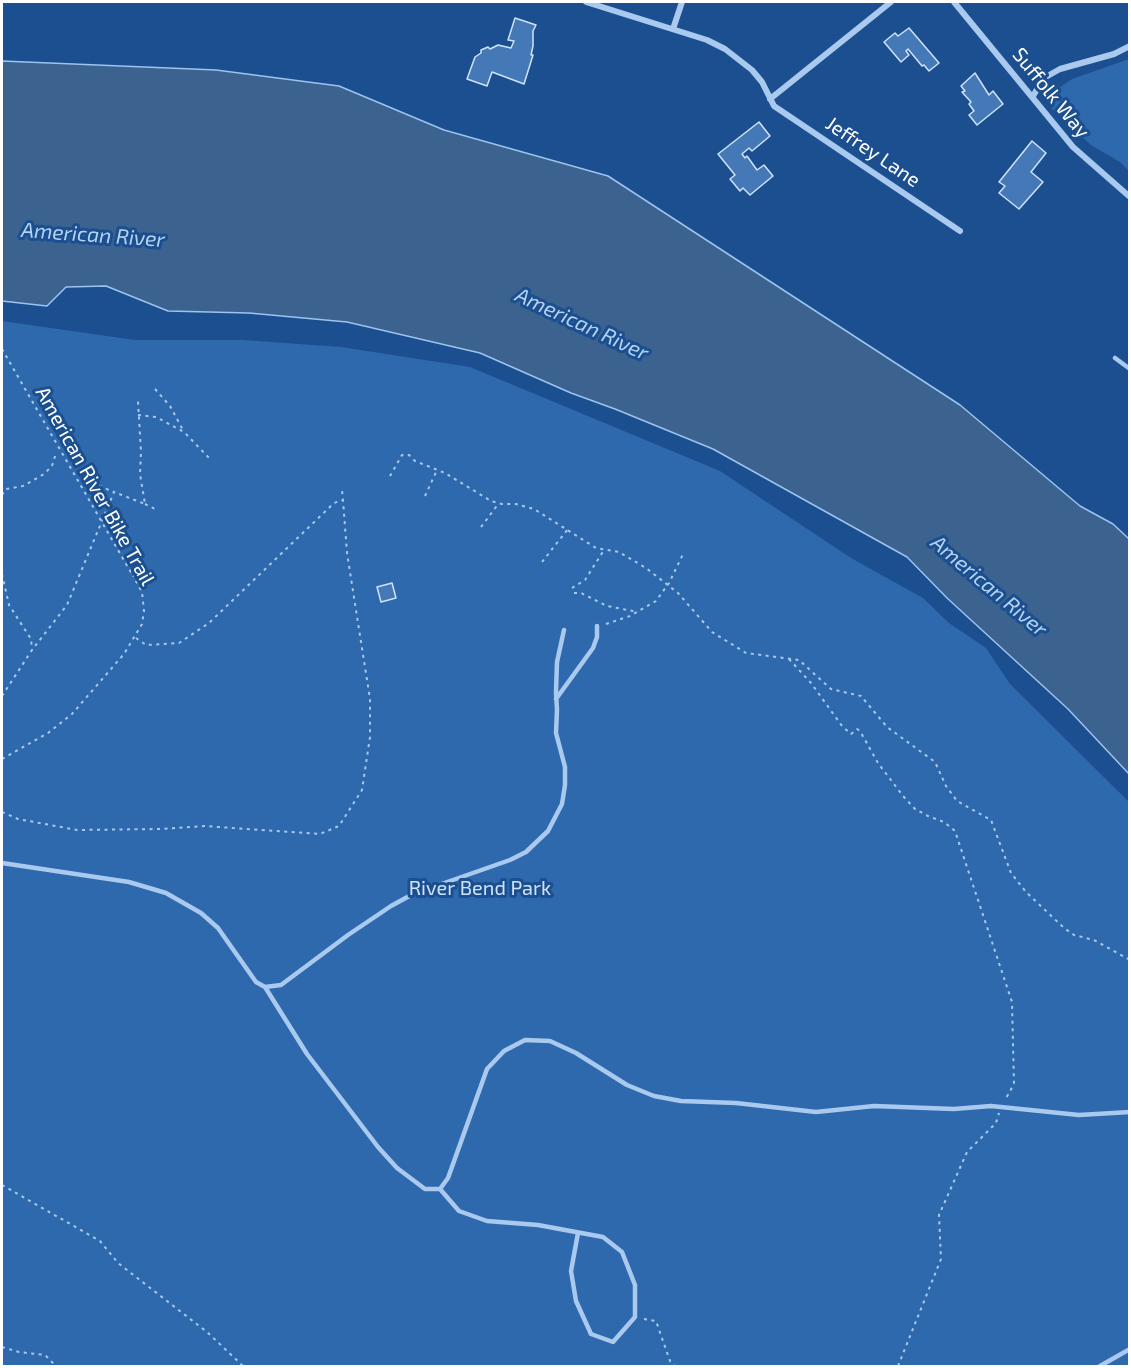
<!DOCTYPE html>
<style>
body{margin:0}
#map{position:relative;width:1131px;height:1368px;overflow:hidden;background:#1b4f8f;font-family:"Exo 2",sans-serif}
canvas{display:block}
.frame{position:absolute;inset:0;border:3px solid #fff;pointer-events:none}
</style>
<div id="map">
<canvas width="1131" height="1368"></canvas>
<div class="frame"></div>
</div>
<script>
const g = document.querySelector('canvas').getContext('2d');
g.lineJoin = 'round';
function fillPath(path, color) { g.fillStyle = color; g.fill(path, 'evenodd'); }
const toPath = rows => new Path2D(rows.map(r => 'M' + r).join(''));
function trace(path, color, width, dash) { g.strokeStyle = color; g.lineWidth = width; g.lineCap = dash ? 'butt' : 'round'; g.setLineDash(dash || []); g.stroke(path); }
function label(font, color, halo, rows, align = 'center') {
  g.font = font + ' "Exo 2",sans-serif'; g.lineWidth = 6; g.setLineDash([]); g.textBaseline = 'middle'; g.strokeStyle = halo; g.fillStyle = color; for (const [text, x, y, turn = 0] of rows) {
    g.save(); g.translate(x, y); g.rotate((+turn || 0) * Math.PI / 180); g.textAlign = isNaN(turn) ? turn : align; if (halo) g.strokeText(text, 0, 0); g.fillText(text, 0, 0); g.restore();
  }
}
fillPath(toPath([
 [1129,59,1129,171,1120,162,1091,145,1051,108,1052,93,1072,79],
 [2,321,135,340,243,340,341,347,470,367,720,471,851,558,923,598,949,623,986,648,1010,684,1129,802,1129,1366,2,1366]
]), '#2e69ad');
const water = toPath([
 [2,61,216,70,339,86,444,130,608,176,960,405,1080,506,1113,524,1129,539,1129,774,1068,709,947,598,907,557,713,449,615,409,571,393,480,353,347,322,249,313,168,311,106,286,66,287,47,306,2,301,2,61]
]);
fillPath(water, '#3c6290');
trace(water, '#9cc4f0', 1.5);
const building = toPath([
 [515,18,536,25,533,31,533,46,531,55,533,55,524,84,492,72,487,86,467,79,475,57,481,53,481,50,488,47,490,49,498,45,511,48,514,41,508,40,515,18],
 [909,28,939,63,929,71,924,65,922,66,908,49,906,51,909,55,901,62,884,42,895,33,898,36,909,28],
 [975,73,989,95,993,91,1003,104,977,125,969,115,974,111,969,104,971,102,962,92,965,91,961,86,975,73],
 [759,122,770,136,752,151,749,148,742,154,745,158,747,156,757,170,764,165,773,176,750,195,743,188,740,191,730,179,735,175,718,154,759,122],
 [1032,141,1046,153,1031,172,1043,182,1019,209,999,193,1005,186,999,182,1032,141],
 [392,583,396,598,381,602,377,587,392,583]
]);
fillPath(building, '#4478b7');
trace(building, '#cfe3fa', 1.5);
trace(toPath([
 [155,389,170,406,183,430],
 [138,415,156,417,184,432,210,459],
 [390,476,402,455,409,455,415,461,445,473,491,501,502,504,516,504,534,509,596,548,619,552,646,568,678,593,712,632,746,653,799,660,831,689,861,696,887,727,935,762,946,786,957,801,991,820,1011,873,1026,892,1064,928,1074,935,1094,940,1130,960],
 [92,483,114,492],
 [2,495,6,489,23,486,44,474,52,466,56,453],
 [425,496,437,470],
 [145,504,155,509],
 [481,527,499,503],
 [542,562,568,529],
 [2,574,9,605,31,639,32,650],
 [572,588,585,580,604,550],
 [574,593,581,593,607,606,638,612],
 [606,624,630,616,656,601,669,583,684,552],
 [136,638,146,645,179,643,209,623,334,503,343,500,342,490],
 [789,659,811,683,842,726,851,734,857,729,860,731,878,763,903,796,915,809,928,816,944,822,955,831,1012,1002,1014,1084,1005,1100],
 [2,696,32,650,67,605,114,492,145,504,140,474,141,452,138,401],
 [2,759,48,733,72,714,124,654,142,624,144,611,142,592,133,576],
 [2,812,18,819,77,830,160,829,204,826,320,834,339,826,362,790,370,737,370,699,347,553,343,500],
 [2,1185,100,1241,118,1263,207,1332,243,1366],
 [644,1319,656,1321,670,1361,675,1366],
 [2,1347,19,1352,45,1355,56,1366],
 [898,1366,941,1259,939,1215,967,1152,996,1123,999,1113]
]), '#a9c9ee', 2, [3, 4.5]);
trace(toPath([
 [1115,358,1130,369],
 [556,699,593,648,597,637,597,626],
 [2,863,129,882,166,893,201,913,218,928,256,982,265,987,281,985,348,935,391,906,413,894,510,860,526,852,548,831,562,804,565,785,565,767,556,733,557,710,556,692,557,662,564,630],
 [265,987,307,1054,378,1147,397,1168,425,1189,440,1189,448,1178,487,1069,504,1051,525,1040,550,1041,576,1053,627,1085,654,1096,681,1101,736,1103,816,1112,874,1106,954,1109,991,1106,1079,1115,1130,1112],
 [440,1189,459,1211,487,1221,538,1225,603,1237,622,1252,635,1285,635,1317,613,1342,591,1334,576,1301,571,1271,578,1233],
 [1100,1366,1130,1349]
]), '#a9c9ee', 4.5);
trace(toPath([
 [586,2,707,40,725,49,752,70,762,82,774,106,960,231],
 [954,2,1073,147,1130,197],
 [673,29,682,2],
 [1033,96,1044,78,1060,69,1114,54,1130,46],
 [770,99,891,2]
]), '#a9c9ee', 6);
trace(toPath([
 [2,349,133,576]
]), '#a9c9ee', 2, [3, 4.5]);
label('20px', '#fff', '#1b4f8f', [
 ["Suffolk Way",1051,93,51],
 ["Jeffrey Lane",873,152,34],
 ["American River Bike Trail",95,486,61]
]);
label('20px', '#cfe3fa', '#1b4f8f', [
 ["River Bend Park",480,888]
]);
label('italic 21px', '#b5d3f5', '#1b4f8f', [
 ["American River",93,235,4],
 ["American River",582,324,25],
 ["American River",989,586,40]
]);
</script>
